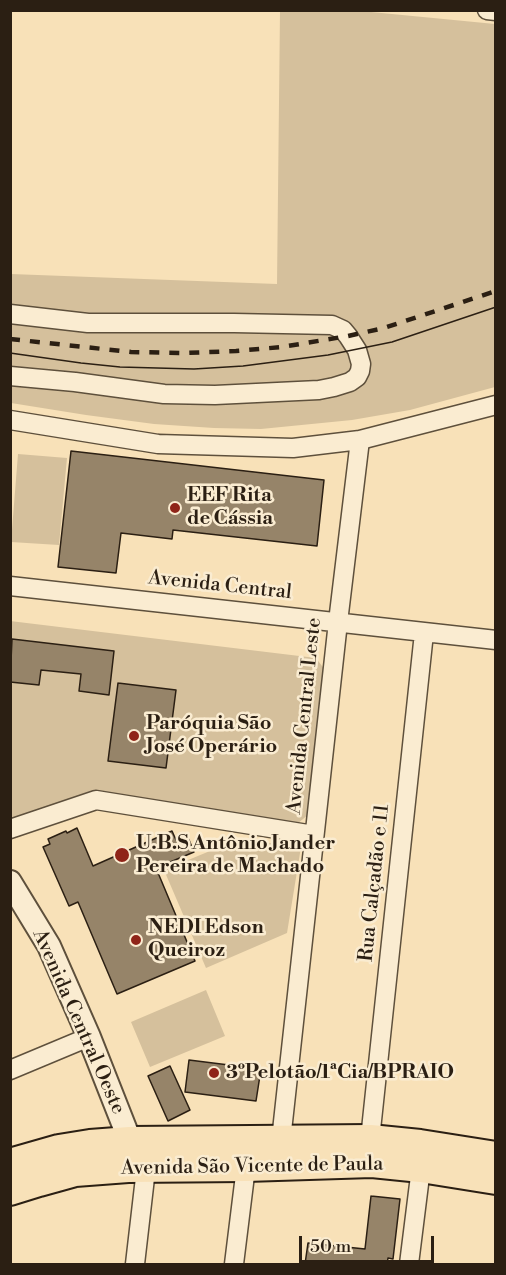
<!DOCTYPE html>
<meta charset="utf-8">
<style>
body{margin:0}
#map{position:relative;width:506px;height:1275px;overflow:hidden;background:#f8e1b8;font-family:"Libre Bodoni",serif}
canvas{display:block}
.frame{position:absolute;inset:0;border:12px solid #2b1f13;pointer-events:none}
.scale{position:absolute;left:299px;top:1236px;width:135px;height:27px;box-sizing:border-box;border:3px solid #2b1f13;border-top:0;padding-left:8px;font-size:18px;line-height:21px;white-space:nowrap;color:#2b1f13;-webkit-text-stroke:4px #faecd1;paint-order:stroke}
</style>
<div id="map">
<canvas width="506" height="1275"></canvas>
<div class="frame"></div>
<div class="scale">50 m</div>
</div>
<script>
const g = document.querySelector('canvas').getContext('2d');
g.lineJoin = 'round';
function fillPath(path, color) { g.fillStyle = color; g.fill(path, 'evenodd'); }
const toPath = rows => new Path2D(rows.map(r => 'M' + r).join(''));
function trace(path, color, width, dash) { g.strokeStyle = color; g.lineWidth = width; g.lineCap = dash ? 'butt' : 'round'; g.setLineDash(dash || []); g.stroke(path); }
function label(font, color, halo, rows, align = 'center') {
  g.font = font + ' "Libre Bodoni",serif'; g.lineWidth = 5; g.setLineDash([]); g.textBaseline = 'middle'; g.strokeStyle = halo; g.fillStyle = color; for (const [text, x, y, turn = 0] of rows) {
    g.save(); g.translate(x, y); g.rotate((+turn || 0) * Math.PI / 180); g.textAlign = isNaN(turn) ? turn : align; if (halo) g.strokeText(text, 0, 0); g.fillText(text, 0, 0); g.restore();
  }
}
fillPath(toPath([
 [280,11,361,11,495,24,495,387,410,410,352,420,261,429,214,428,154,424,86,415,11,403,11,274,277,284],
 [18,454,67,458,59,545,11,542],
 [10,621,316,658,325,670,309,814,297,824,91,791,11,819],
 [239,839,301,847,287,933,206,968,164,870],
 [206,990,225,1036,150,1067,131,1022]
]), '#d5c09c');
const building = toPath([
 [71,451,324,480,317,546,173,530,172,539,121,533,116,573,58,567,71,451],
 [12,639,114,651,109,695,79,691,81,674,41,670,39,685,10,682,12,639],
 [118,683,176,690,166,768,108,761,118,683],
 [77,828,93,866,172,831,176,840,187,835,194,852,156,868,195,961,117,994,78,902,69,906,43,847,50,844,48,839,66,831,67,833,77,828],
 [189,1060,261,1069,256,1101,185,1092,189,1060],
 [170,1066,190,1110,168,1121,148,1076,170,1066],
 [371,1196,400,1199,393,1259,388,1258,387,1264,305,1264,308,1243,365,1249,371,1196]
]);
fillPath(building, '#968469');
trace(building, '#2b1f13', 1.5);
const minor = toPath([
 [487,10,496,11],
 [10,314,88,323,234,323,332,325,343,330,348,336,357,350,361,364,360,371,357,377,350,382,334,387,319,390,215,395,164,394,75,382,10,376],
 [10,420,158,444,293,448,360,440,496,405],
 [10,586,496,640],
 [10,829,96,800,314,835],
 [10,1070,89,1037],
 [370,1139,424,633],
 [281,1140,338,622,360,440],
 [135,1264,146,1169],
 [234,1264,246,1167],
 [409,1264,421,1168]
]);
const tertiary = toPath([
 [10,882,49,946,89,1037,130,1141,129,1158]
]);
const primary = toPath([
 [10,1163,59,1149,90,1144,130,1141,370,1139,420,1144,496,1156],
 [10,1191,39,1182,75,1172,128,1168,246,1167,372,1163,421,1168,496,1180]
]);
trace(minor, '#5e503c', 21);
trace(tertiary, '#5e503c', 26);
trace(primary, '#2b1f13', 32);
trace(minor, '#faecd1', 18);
trace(tertiary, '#faecd1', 22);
trace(primary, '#f8e1b8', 28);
trace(toPath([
 [10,353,81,363,120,367,194,369,243,366,328,355,392,342,496,307]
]), '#2b1f13', 1.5);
trace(toPath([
 [10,339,131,352,186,353,236,351,282,347,348,336,384,328,496,291]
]), '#2b1f13', 4.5, [10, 10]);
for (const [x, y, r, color] of [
 [175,508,6,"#8f2418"],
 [134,736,6,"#8f2418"],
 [122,855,8,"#8f2418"],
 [136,940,6,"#8f2418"],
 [214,1073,6,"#8f2418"]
]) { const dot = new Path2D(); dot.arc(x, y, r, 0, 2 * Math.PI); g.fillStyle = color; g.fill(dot); trace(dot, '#faecd1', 2); }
label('bold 20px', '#2b1f13', '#faecd1', [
 ["EEF Rita",187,496],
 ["de Cássia",187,519],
 ["Paróquia São",146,724],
 ["José Operário",146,747],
 ["U.B.S Antônio Jander",136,844],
 ["Pereira de Machado",136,867],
 ["NEDI Edson",148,928],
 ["Queiroz",148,951],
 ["3ºPelotão/1ªCia/BPRAIO",226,1073]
], 'left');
label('20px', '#2b1f13', '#faecd1', [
 ["Avenida Central",220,586,6],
 ["Avenida Central Leste",305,716,-84],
 ["Rua Calçadão e 11",375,883,-84],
 ["Avenida Central Oeste",78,1022,66],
 ["Avenida São Vicente de Paula",252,1167,-1]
]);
</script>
